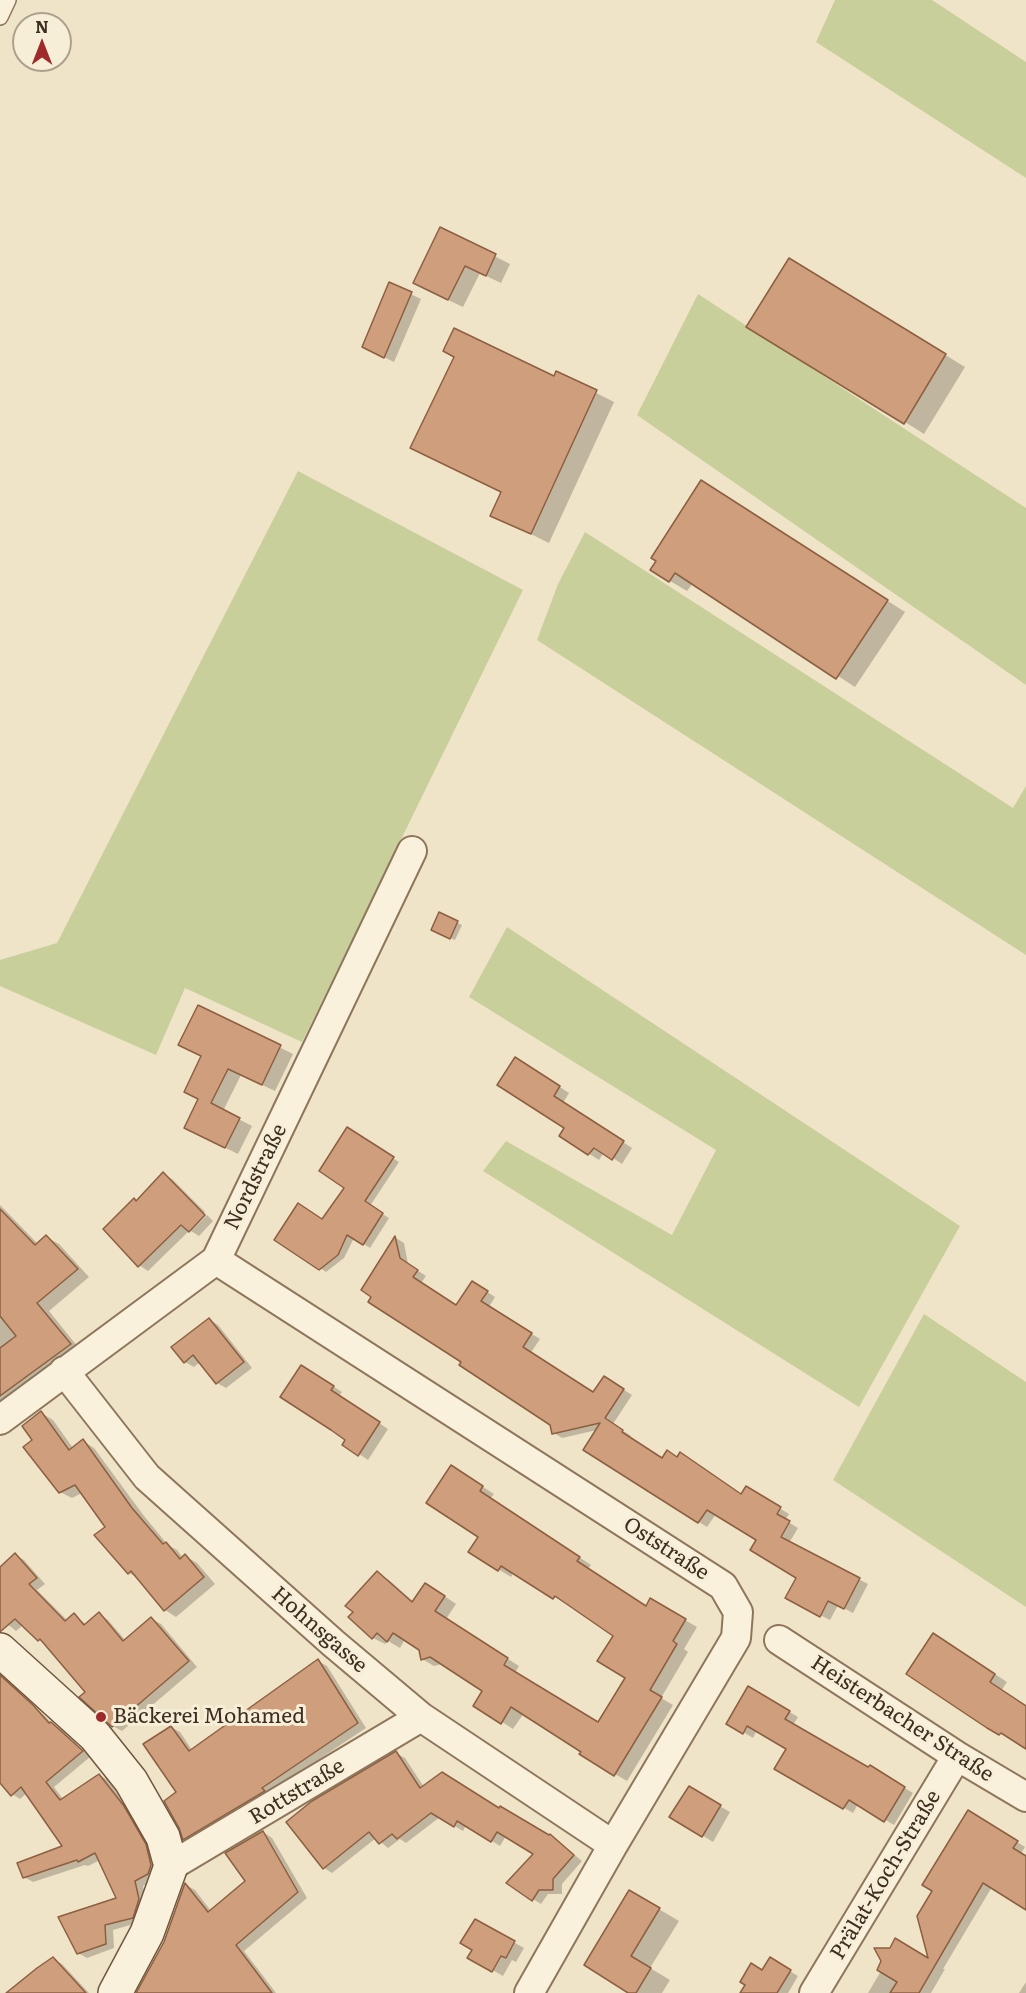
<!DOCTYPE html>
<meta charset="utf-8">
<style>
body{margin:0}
#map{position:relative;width:1026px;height:1993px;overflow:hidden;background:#f0e4c8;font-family:Literata,serif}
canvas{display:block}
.north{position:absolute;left:12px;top:12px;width:60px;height:60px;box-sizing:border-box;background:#f7eed8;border:2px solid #ada18e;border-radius:50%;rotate:0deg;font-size:16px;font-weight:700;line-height:24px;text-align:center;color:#3d2e20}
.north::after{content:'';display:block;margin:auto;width:21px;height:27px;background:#9e2a2b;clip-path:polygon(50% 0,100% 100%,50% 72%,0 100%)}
</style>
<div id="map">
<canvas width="1026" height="1993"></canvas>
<div class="north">N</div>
</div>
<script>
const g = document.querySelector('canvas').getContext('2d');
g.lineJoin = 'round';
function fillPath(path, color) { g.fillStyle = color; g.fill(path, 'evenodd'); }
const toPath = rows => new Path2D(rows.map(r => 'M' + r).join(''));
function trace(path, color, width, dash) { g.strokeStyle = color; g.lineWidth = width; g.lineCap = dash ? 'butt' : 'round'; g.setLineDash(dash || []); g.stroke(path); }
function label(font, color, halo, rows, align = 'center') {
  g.font = font + ' Literata,serif'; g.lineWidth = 6; g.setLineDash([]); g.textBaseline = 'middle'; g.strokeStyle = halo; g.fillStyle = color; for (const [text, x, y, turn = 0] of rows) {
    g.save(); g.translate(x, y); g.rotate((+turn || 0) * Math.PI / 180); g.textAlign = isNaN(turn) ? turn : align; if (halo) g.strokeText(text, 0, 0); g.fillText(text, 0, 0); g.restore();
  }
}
fillPath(toPath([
 [835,0,932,0,1026,62,1026,178,816,42],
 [698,294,1026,508,1026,685,637,415],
 [298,471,523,590,302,1042,185,988,156,1055,0,986,0,960,57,943],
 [585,532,1013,808,1026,786,1026,955,537,640,558,584],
 [507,927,960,1226,859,1407,483,1171,506,1141,672,1235,716,1150,469,997],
 [924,1314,1026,1382,1026,1607,833,1480]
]), '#c9cf9b');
fillPath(toPath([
 [441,229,510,264,501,283,480,273,463,307,429,291],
 [808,271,965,367,924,434,905,422],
 [390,284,421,299,394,362,373,352],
 [557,373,614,402,549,543,492,515],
 [719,492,905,612,855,687,693,583,687,591,670,581],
 [440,914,462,925,455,940,437,932],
 [198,1007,293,1054,275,1091,241,1075,223,1111,252,1126,238,1154,199,1135,203,1056],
 [525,1064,569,1093,563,1103,632,1148,622,1164,604,1152,599,1160,561,1136,566,1128],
 [354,1133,399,1162,370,1206,389,1218,370,1248,354,1238,344,1258,326,1272,320,1268,346,1187],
 [163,1174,172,1179,205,1212,187,1231,189,1231,148,1271,139,1265,137,1202],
 [0,1205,38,1244,46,1237,59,1244,89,1277,49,1311,82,1352,0,1412],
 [207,1215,213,1221,199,1236,191,1231],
 [396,1238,404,1243,408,1264,426,1276,421,1283,457,1307,481,1288,495,1297,489,1307,540,1339,530,1354,594,1394,613,1383,632,1395,613,1424,631,1436,630,1438,663,1459,742,1496,755,1493,789,1514,785,1520,798,1528,789,1543,868,1584,853,1613,838,1605,830,1620,796,1603,798,1578,758,1540,716,1514,707,1527,699,1522,597,1430,562,1438,554,1433,552,1424,363,1289],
 [209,1319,218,1325,252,1368,226,1388,217,1383,200,1362,194,1367,185,1362],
 [311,1372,342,1392,339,1396,388,1429,368,1460,344,1444,347,1440],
 [41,1413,53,1420,73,1448,83,1441,94,1448,144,1516,168,1545,177,1550,183,1558,185,1556,197,1563,215,1584,176,1617,165,1610,138,1578,129,1573,107,1527,82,1493,72,1498,60,1492,34,1440],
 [463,1474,494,1494,490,1499,591,1565,588,1569,647,1608,651,1600,697,1627,684,1649,688,1652,661,1698,673,1705,627,1781,581,1754,583,1752,524,1713,513,1729,502,1722,484,1691,442,1664,434,1666,422,1659,420,1649,405,1639,400,1648,388,1641,385,1644,373,1638,377,1573,389,1580,414,1602,437,1591,456,1604,446,1619,519,1666,515,1673,599,1724,627,1677,615,1635,567,1602,566,1604,514,1572,511,1577,470,1552,480,1536],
 [15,1555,24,1560,45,1584,37,1590,68,1621,74,1615,87,1625,99,1614,108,1620,126,1641,152,1619,161,1624,197,1667,122,1731,113,1726,87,1692,47,1645,39,1640,23,1625,16,1631,0,1618,0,1569],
 [945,1641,1007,1682,1001,1691,1026,1707,1026,1747,1000,1733],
 [318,1661,327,1666,366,1728,193,1843,184,1839,171,1727,180,1732,192,1750],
 [0,1673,53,1724,60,1728,90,1757,54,1787,63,1799,99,1775,108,1780,132,1813,154,1850,157,1878,143,1886,147,1904,141,1922,113,1930,114,1948,87,1958,78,1953,118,1899,100,1860,88,1866,85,1865,33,1882,24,1877,65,1846,27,1793,20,1799,12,1794,0,1781],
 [749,1688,798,1717,793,1725,869,1769,870,1767,913,1793,894,1825,858,1804,853,1813,776,1768,788,1749,757,1730,753,1738,728,1723],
 [396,1753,405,1758,424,1787,500,1809,558,1841,582,1861,562,1884,562,1894,548,1894,541,1904,533,1899,535,1853,506,1836,500,1846,466,1825,463,1831,440,1817,406,1843,400,1839,388,1848,376,1838,332,1873,324,1868],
 [689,1788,730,1812,713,1842,672,1817],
 [977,1817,1025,1847,1019,1857,1026,1858,1026,1908,992,1887,943,1969,945,1969,931,1993,868,1993,881,1971,931,1961],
 [263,1832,272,1838,307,1898,244,1951,276,1993,138,1993,165,1942,186,1885,195,1890,211,1911,247,1881],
 [630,1892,679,1921,650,1968,670,1980,662,1993,632,1993],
 [476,1921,524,1948,516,1962,512,1960,503,1976,469,1957,473,1949],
 [53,1959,62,1964,89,1993,39,1993],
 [771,1960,798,1976,788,1993,742,1993,763,1972],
 [1026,1982,1026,1993,1019,1993]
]), '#0003');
const building = toPath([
 [440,227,496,254,486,276,465,266,448,300,413,283,440,227],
 [789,258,946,354,904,424,746,327,789,258],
 [389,282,412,292,384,358,362,347,389,282],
 [454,328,554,376,556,371,597,390,531,534,490,516,501,492,410,448,454,357,443,351,454,328],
 [701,480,888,600,836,679,675,573,669,582,650,570,656,561,651,558,701,480],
 [439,912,458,921,450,939,431,930,439,912],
 [198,1005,281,1045,262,1085,228,1069,211,1103,240,1118,225,1148,184,1128,198,1099,184,1092,201,1056,178,1045,198,1005],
 [515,1057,560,1086,554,1096,624,1141,612,1160,594,1148,588,1155,559,1136,564,1128,497,1085,515,1057],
 [347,1127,394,1157,365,1201,383,1213,363,1245,347,1235,338,1255,319,1270,274,1240,298,1203,322,1219,344,1188,319,1171,347,1127],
 [163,1172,205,1215,189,1232,181,1225,138,1267,103,1229,134,1198,136,1201,163,1172],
 [0,1209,35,1245,46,1235,78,1269,37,1303,71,1344,0,1396,0,1348,16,1336,0,1316,0,1209],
 [395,1236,400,1258,418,1270,413,1277,456,1305,472,1281,488,1291,481,1301,532,1333,523,1347,593,1392,604,1376,624,1389,605,1418,623,1430,622,1432,662,1458,667,1450,677,1457,680,1452,741,1494,746,1486,781,1507,777,1514,790,1521,781,1537,860,1578,844,1609,828,1601,820,1617,785,1598,796,1578,750,1550,756,1540,707,1510,698,1523,583,1450,600,1423,552,1434,550,1425,459,1365,461,1362,368,1302,371,1297,361,1290,395,1236],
 [209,1318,244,1362,216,1384,193,1355,184,1363,171,1347,209,1318],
 [301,1365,334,1386,331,1390,380,1422,358,1456,342,1445,345,1440,331,1430,280,1397,301,1365],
 [41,1411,69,1450,83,1439,132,1508,163,1544,166,1542,180,1559,185,1554,204,1577,164,1611,131,1571,128,1574,94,1535,105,1527,75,1485,59,1493,23,1447,32,1440,22,1426,41,1411],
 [451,1465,483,1486,480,1491,580,1557,577,1561,646,1606,650,1598,686,1619,673,1641,677,1644,650,1690,662,1697,614,1776,579,1754,581,1752,511,1707,501,1724,473,1706,482,1691,430,1657,421,1660,419,1650,393,1633,387,1642,377,1633,372,1639,348,1617,353,1612,345,1606,377,1571,412,1602,425,1583,445,1596,435,1611,508,1658,504,1665,598,1722,625,1678,597,1661,613,1636,555,1596,553,1599,501,1566,498,1571,468,1552,478,1537,426,1503,451,1465],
 [15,1553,37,1578,29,1584,65,1621,74,1613,84,1625,99,1612,123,1641,151,1617,189,1661,112,1727,79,1697,85,1692,40,1639,38,1641,15,1619,0,1632,0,1567,15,1553],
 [933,1633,995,1674,990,1682,1026,1706,1026,1749,1001,1733,999,1735,987,1728,906,1674,933,1633],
 [318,1659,358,1723,262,1788,265,1791,183,1840,179,1828,164,1801,176,1792,143,1744,171,1726,189,1751,318,1659],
 [0,1675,33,1705,49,1723,51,1722,83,1751,46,1782,60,1800,99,1774,124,1806,146,1844,151,1865,148,1874,135,1881,139,1899,133,1918,105,1925,106,1944,77,1954,58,1917,116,1898,95,1853,78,1862,77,1860,23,1878,17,1863,62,1846,21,1787,11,1796,0,1783,0,1675],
 [748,1686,790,1711,785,1719,868,1767,870,1765,905,1787,884,1822,849,1800,843,1809,774,1769,786,1749,747,1726,743,1734,726,1724,748,1686],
 [396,1751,420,1788,442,1772,499,1808,500,1806,549,1835,550,1834,574,1855,553,1879,553,1890,539,1890,532,1901,506,1883,533,1854,497,1832,491,1842,457,1821,454,1827,431,1813,397,1839,392,1834,379,1844,369,1832,323,1869,286,1822,312,1801,396,1751],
 [689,1786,721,1805,702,1837,669,1817,689,1786],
 [968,1810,1018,1841,1013,1848,1026,1856,1026,1910,983,1883,919,1993,890,1993,897,1982,877,1970,881,1961,874,1948,890,1948,895,1938,928,1958,917,1916,932,1891,922,1885,968,1810],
 [263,1831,298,1892,236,1945,272,1993,136,1993,164,1942,185,1883,208,1912,245,1881,225,1853,263,1831],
 [629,1890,660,1908,631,1956,651,1968,636,1993,628,1993,584,1965,629,1890],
 [475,1919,515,1941,506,1958,501,1956,492,1972,467,1958,472,1950,460,1943,475,1919],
 [53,1957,86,1993,6,1993,37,1968,53,1957],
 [770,1957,791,1970,777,1993,740,1993,745,1985,740,1982,751,1963,762,1970,770,1957]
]);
fillPath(building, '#cf9f7d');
trace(building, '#8d5f41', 1.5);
const service = toPath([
 [0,17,8,0]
]);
const minor = toPath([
 [216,1260,723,1586,738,1612,736,1638,613,1845,529,1993],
 [64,1371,147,1477,333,1643,421,1717,613,1845],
 [0,1420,216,1260,412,851],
 [779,1640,957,1756,1026,1797],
 [171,1866,421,1717],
 [814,1993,957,1756]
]);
const secondary = toPath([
 [0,1650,95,1736,131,1781,163,1837,171,1866,147,1933,115,1993]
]);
trace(service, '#8d765c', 18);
trace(minor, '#8d765c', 32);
trace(secondary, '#6f573f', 36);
trace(service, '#faf1dc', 15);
trace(minor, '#faf1dc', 28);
trace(secondary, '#faf1dc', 33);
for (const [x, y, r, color] of [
 [101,1717,6,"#9e2a2b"]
]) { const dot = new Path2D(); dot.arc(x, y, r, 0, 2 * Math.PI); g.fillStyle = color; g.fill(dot); trace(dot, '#f7eed8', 2); }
label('21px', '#3d2e20', '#f7eed8', [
 ["Nordstraße",256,1177,-64],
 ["Oststraße",666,1549,33],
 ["Hohnsgasse",319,1630,41],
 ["Heisterbacher Straße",902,1719,33],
 ["Rottstraße",297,1792,-31],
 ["Prälat-Koch-Straße",886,1875,-59]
]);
label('21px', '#3d2e20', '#f7eed8', [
 ["Bäckerei Mohamed",113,1717]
], 'left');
</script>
